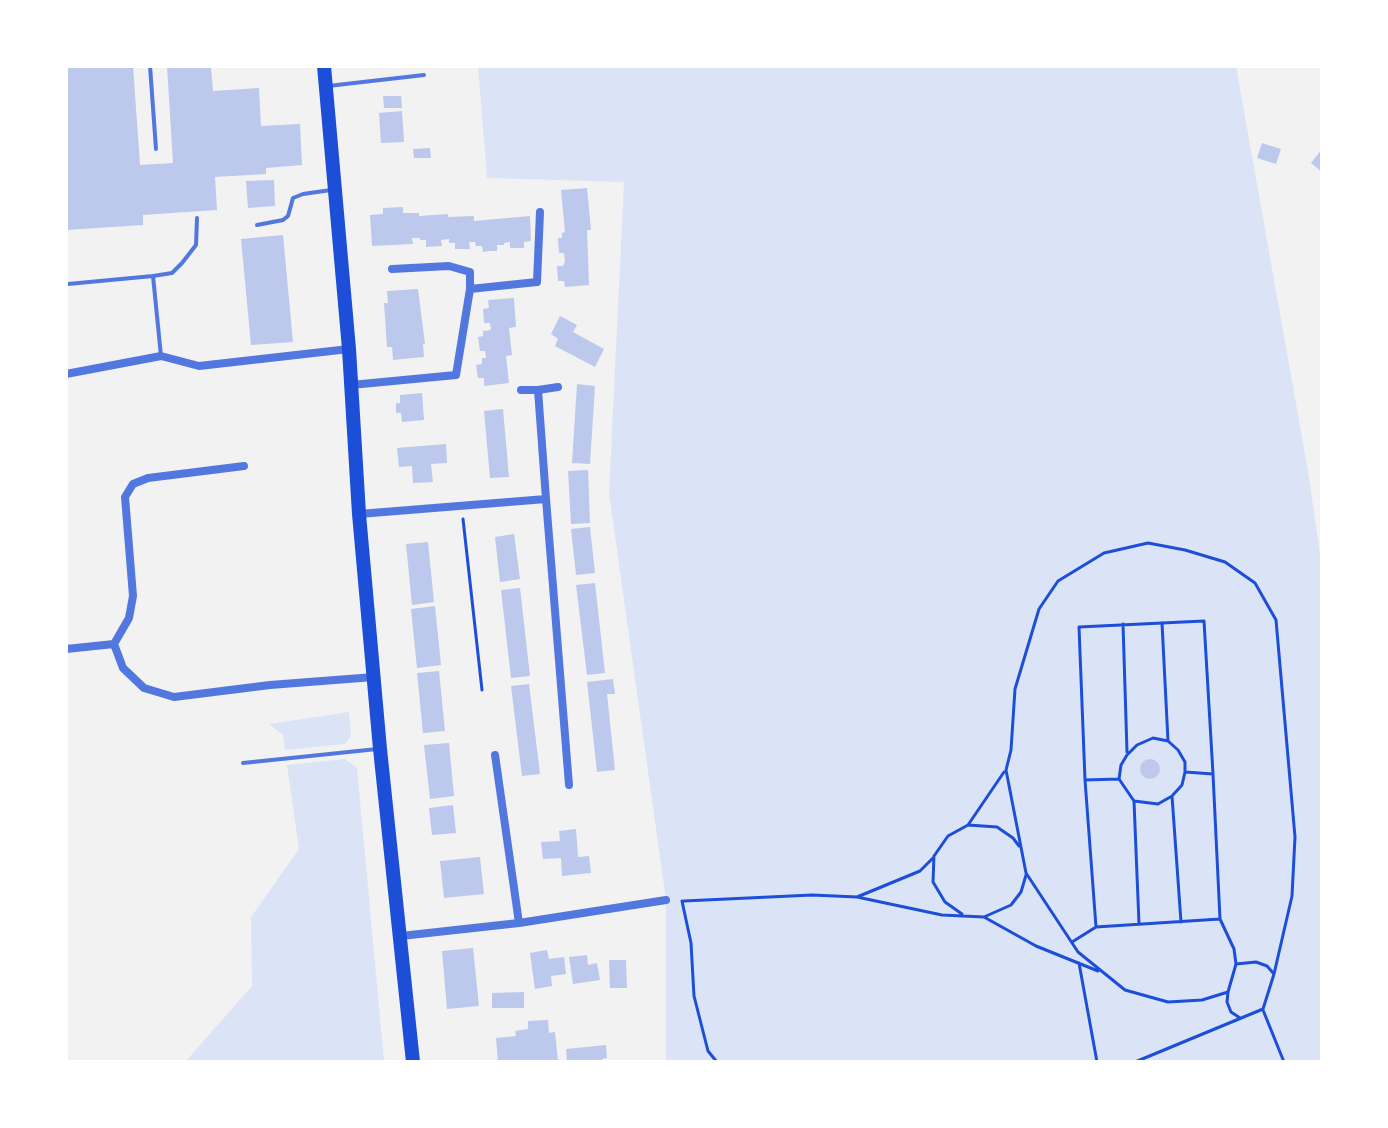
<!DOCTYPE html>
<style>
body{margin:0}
#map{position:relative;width:1388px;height:1128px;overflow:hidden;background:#f2f2f2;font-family:Montserrat,sans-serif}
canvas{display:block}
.frame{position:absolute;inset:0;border:68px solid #fff;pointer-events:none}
</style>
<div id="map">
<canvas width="1388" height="1128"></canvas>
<div class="frame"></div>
</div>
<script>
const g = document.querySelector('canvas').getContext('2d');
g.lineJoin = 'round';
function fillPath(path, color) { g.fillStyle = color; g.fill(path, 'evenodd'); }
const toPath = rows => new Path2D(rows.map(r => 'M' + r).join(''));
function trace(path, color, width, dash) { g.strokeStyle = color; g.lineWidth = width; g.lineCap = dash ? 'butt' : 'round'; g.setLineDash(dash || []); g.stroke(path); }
fillPath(toPath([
 [478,66,1236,66,1308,471,1322,567,1322,1062,666,1062,666,900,609,493,624,182,487,178],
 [349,712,351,735,345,744,285,750,283,735,269,724],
 [345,759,357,768,384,1061,185,1062,252,986,251,917,299,849,287,765]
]), '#dbe4f7');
fillPath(toPath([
 [66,66,133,66,140,165,173,163,167,66,200,66,211,67,213,91,259,88,261,126,300,124,302,165,266,168,266,174,215,177,217,210,143,215,143,225,66,230],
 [383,96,401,96,402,108,384,108],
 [402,111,404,142,381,143,379,113],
 [1262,143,1281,149,1276,164,1257,158],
 [430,148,431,158,414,158,413,149],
 [1322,149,1322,172,1311,163],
 [274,180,275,206,248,208,246,181],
 [587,188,591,230,587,230,589,285,565,287,564,281,558,281,557,266,563,266,565,261,564,253,559,253,558,238,562,238,562,233,565,232,561,190],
 [403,207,403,213,419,213,419,216,448,214,448,217,474,216,474,221,530,216,531,241,524,242,524,248,510,248,510,242,504,243,504,245,497,245,497,251,490,251,483,252,482,246,476,246,475,242,469,242,470,249,455,249,455,243,449,243,449,239,441,240,442,246,426,247,426,240,420,240,420,238,412,238,413,244,372,246,370,215,383,214,383,208],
 [283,235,293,342,251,345,241,239],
 [418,289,425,344,423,344,424,357,393,360,392,347,387,347,384,303,388,303,387,291],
 [514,298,516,327,509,328,512,355,506,356,509,383,484,386,484,378,478,378,476,365,482,364,482,358,486,358,485,351,480,351,478,337,483,336,483,331,491,330,490,323,484,323,483,309,489,308,488,300],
 [560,316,577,325,573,332,604,349,595,367,555,346,558,339,551,334],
 [577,384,595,386,590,464,572,463],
 [422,393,424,420,402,422,401,413,396,413,396,403,400,403,400,395],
 [503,409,509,477,490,478,484,411],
 [446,444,447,463,431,464,433,482,413,483,412,466,399,467,397,448],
 [588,470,590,523,571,524,568,471],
 [590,527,595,573,576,575,571,529],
 [514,534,520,579,500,582,495,537],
 [428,542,434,602,412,605,406,544],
 [595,583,605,673,587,675,576,585],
 [520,588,530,676,511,678,501,590],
 [435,606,441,665,417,668,411,609],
 [439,671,445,731,423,733,417,673],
 [613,679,615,694,607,694,615,770,597,772,587,682],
 [529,684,540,774,522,776,511,686],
 [449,743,454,796,430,799,424,745],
 '1140 769a10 10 0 1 1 20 0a10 10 0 1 1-20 0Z',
 [453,805,456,833,432,835,429,808],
 [576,829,578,857,589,856,591,873,562,876,561,858,543,859,541,842,560,841,559,831],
 [480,857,484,894,444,898,440,861],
 [473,948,479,1006,447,1009,442,951],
 [547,950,549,959,564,957,566,974,551,976,552,986,535,989,530,953],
 [587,955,588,965,597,963,600,980,573,984,569,957],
 [609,960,626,960,627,988,610,988],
 [524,992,524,1008,492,1008,492,993],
 [548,1020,549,1033,555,1032,558,1061,498,1062,496,1038,516,1036,515,1031,528,1029,528,1021],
 [606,1045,607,1058,602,1059,603,1062,567,1062,566,1049]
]), '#bdc9ec');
trace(toPath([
 [463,519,482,690],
 [1162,623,1168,741],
 [1123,624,1127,752],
 [1185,772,1182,785,1172,796,1158,804,1134,801,1119,779,1121,765,1127,755,1137,745,1153,738,1168,741,1178,750,1185,762,1185,772,1213,774,1220,919,1234,949,1236,964],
 [1213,774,1204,621,1079,627,1085,780,1096,927,1220,919],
 [1085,780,1119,779],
 [1172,796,1181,922],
 [1134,801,1139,924],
 [968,825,1004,772],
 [857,897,920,871,934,857],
 [682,901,691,943,694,996,708,1051,717,1062],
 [684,901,812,895,857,897,942,915,984,917,1036,946,1098,971],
 [962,914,945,902,933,882,934,856,948,836,968,825,997,827,1013,838,1019,846],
 [984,917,1011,905,1021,892,1026,875],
 [1072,942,1096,927],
 [1079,963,1097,1062],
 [1228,992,1227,1002,1231,1012,1240,1018],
 [1263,1010,1284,1062],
 [1135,1062,1263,1009,1274,974,1292,896,1295,837,1276,620,1255,583,1225,562,1185,550,1148,543,1104,553,1058,581,1039,609,1015,689,1011,750,1006,770,1026,873,1078,952,1125,990,1168,1002,1202,1000,1228,992,1236,964,1256,962,1267,966,1274,974]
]), '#1d4ed8', 3);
trace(toPath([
 [150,66,156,149],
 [328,86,424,75],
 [257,225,283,220,288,216,293,198,303,194,331,190],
 [153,276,172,273,182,263,196,245,197,218],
 [68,284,153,276,161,356],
 [243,763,377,749]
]), '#5277de', 4);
trace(toPath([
 [470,289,537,282,540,212],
 [66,374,161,356,199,366,349,349],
 [351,385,456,375,470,289,470,272,449,266,392,269],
 [521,390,538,390],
 [546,499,569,785],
 [359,514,546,499,538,390,558,387],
 [114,644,123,668,144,688,174,697,270,685,374,677],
 [114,644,129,618,133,596,125,497,133,484,148,478,244,466],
 [66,649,114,644],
 [495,755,519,923],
 [401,936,519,923,666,900]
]), '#5277de', 8);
trace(toPath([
 [324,66,349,349,359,514,380,749,413,1062]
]), '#1d4ed8', 14);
</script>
